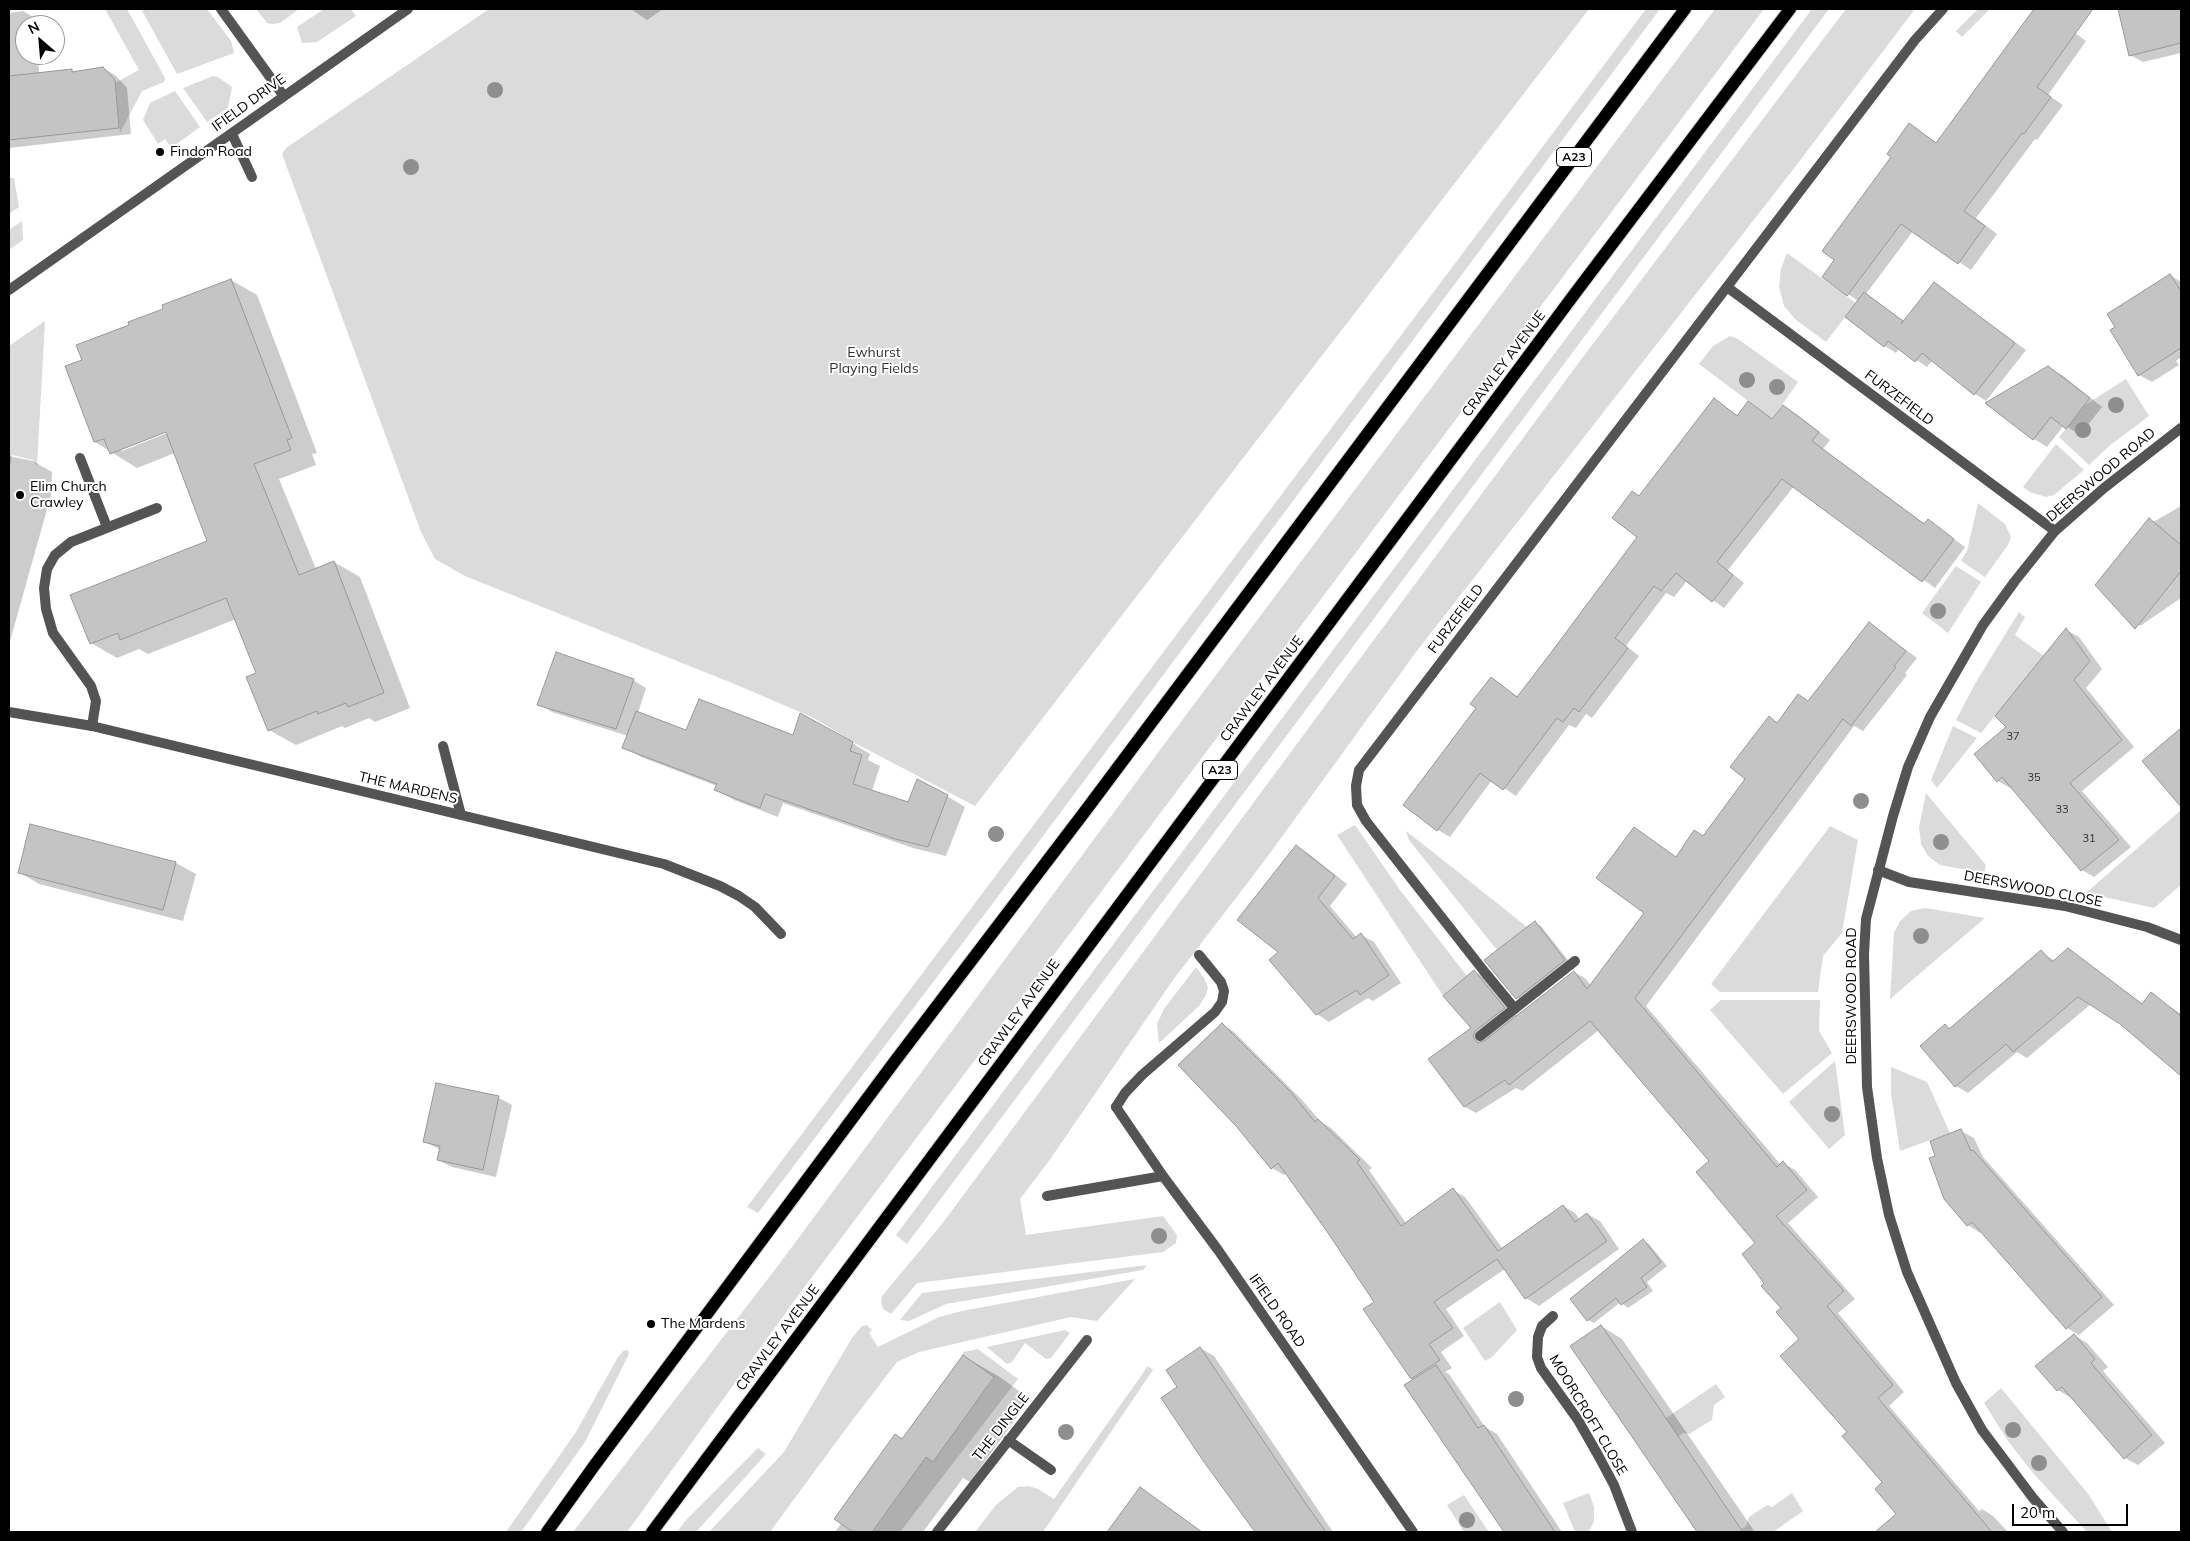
<!DOCTYPE html>
<style>
body{margin:0}
#map{position:relative;width:2190px;height:1541px;overflow:hidden;background:#fff;font-family:Mulish,sans-serif}
canvas{display:block}
.frame{position:absolute;inset:0;border:10px solid #000;pointer-events:none}
.north{position:absolute;left:15px;top:15px;width:50px;height:50px;box-sizing:border-box;background:#fff;border:1px solid #999;border-radius:50%;rotate:333deg;font-size:14px;font-weight:700;line-height:20px;text-align:center;color:#000}
.north::after{content:'';display:block;margin:auto;width:18px;height:22px;background:#000;clip-path:polygon(50% 0,100% 100%,50% 72%,0 100%)}
.scale{position:absolute;left:2012px;top:1504px;width:116px;height:22px;box-sizing:border-box;border:2px solid #000;border-top:0;padding-left:6px;font-size:15px;line-height:18px;white-space:nowrap;color:#000;-webkit-text-stroke:4px #fff;paint-order:stroke}
</style>
<div id="map">
<canvas width="2190" height="1541"></canvas>
<div class="frame"></div>
<div class="north">N</div>
<div class="scale">20 m</div>
</div>
<script>
const g = document.querySelector('canvas').getContext('2d');
g.lineJoin = 'round';
function fillPath(path, color) { g.fillStyle = color; g.fill(path, 'evenodd'); }
const toPath = rows => new Path2D(rows.map(r => 'M' + r).join(''));
function trace(path, color, width, dash) { g.strokeStyle = color; g.lineWidth = width; g.lineCap = dash ? 'butt' : 'round'; g.setLineDash(dash || []); g.stroke(path); }
function label(font, color, halo, rows, align = 'center') {
  g.font = font + ' Mulish,sans-serif'; g.lineWidth = 4; g.setLineDash([]); g.textBaseline = 'middle'; g.strokeStyle = halo; g.fillStyle = color; for (const [text, x, y, turn = 0] of rows) {
    g.save(); g.translate(x, y); g.rotate((+turn || 0) * Math.PI / 180); g.textAlign = isNaN(turn) ? turn : align; if (halo) g.strokeText(text, 0, 0); g.fillText(text, 0, 0); g.restore();
  }
}
fillPath(toPath([
 [105,9,127,9,165,78,164,82,142,91,120,133,115,83,139,70],
 [141,9,207,9,231,41,234,53,177,74],
 [256,9,299,9,280,23,272,24,267,23],
 [324,9,351,9,356,16,317,42,302,43,297,27],
 [489,9,1589,9,975,806,853,742,814,718,732,683,465,576,435,559,421,532,282,154,286,148],
 [1646,9,1660,9,993,903,758,1213,747,1207],
 [1715,9,1764,9,800,1293,627,1532,573,1532,777,1267,1183,719],
 [1812,9,1829,9,907,1244,896,1235],
 [1846,9,1915,9,1792,171,1416,652,1265,860,1173,980,1051,1158,1020,1199,1026,1235,1163,1216,1177,1235,1176,1243,1163,1252,917,1283,891,1314,883,1309,881,1302,882,1296,942,1224,1577,365],
 [1978,9,1990,9,1962,37,1956,31],
 [213,76,218,77,232,87,228,108,207,122,183,88],
 [175,91,200,127,171,148,165,139,158,144,143,120,150,103],
 [9,178,14,178,19,207,9,214],
 [22,221,23,240,9,250,9,230],
 [1787,253,1856,303,1826,342,1796,320,1784,306,1779,287,1781,269],
 [45,321,37,466,33,460,12,455,11,464,9,463,9,346],
 [1730,336,1738,339,1798,382,1772,419,1699,364,1713,346],
 [2126,379,2149,416,2108,447,2089,465,2059,437,2085,405],
 [2056,444,2084,470,2054,495,2046,497,2030,492,2023,487],
 [1978,503,2005,524,2011,537,2008,545,1985,577,1961,561,1967,551],
 [1956,566,1981,582,1948,633,1922,613],
 [2019,612,2025,617,2015,635,2044,656,1981,733,1956,720,1976,682],
 [1953,726,1977,738,1937,788,1931,780],
 [1926,793,1986,865,1984,873,1940,865,1928,856,1921,844,1919,827],
 [2181,810,2181,885,2154,908,2086,893],
 [1355,825,1400,890,1467,976,1443,996,1337,835],
 [1830,826,1858,840,1842,933,1823,956,1818,992,1720,992,1711,984],
 [1406,831,1438,856,1527,927,1497,950,1409,840],
 [1925,908,1985,918,1890,999,1894,933,1900,921,1911,911],
 [1196,967,1204,978,1208,987,1206,995,1199,1006,1159,1043,1157,1024,1164,1009],
 [1721,1000,1820,1000,1819,1031,1832,1053,1783,1094,1710,1010],
 [1835,1061,1845,1135,1829,1149,1789,1102],
 [1891,1067,1927,1082,1950,1133,1900,1151,1891,1093],
 [1147,1265,1143,1270,946,1304,909,1321,900,1320,922,1293],
 [1135,1279,1097,1321,1071,1317,919,1352,897,1362,845,1430,770,1532,709,1532,784,1452,852,1338,862,1326,867,1325,872,1330,869,1333,878,1347,939,1317,962,1311],
 [1500,1302,1517,1330,1492,1357,1485,1361,1463,1328],
 [1065,1330,1070,1333,1051,1358,1046,1359,1025,1343,1012,1362,1007,1364,987,1347],
 [978,1349,1018,1379,900,1532,872,1532,926,1457,963,1419,994,1378,963,1355,963,1352],
 [628,1350,629,1354,585,1442,521,1532,506,1532,576,1432,618,1357,623,1351],
 [1148,1366,1153,1370,1043,1532,975,1532,996,1505,1018,1487,1028,1486,1038,1489,1054,1499],
 [1716,1384,1725,1397,1714,1405,1712,1420,1689,1434,1683,1433,1669,1443,1656,1425],
 [2001,1388,2089,1495,2112,1532,2087,1532,2033,1473,2008,1441,1984,1403],
 [758,1448,766,1454,696,1532,677,1532,686,1520],
 [1589,1493,1594,1507,1594,1521,1589,1532,1575,1532,1563,1503],
 [1792,1493,1803,1511,1773,1532,1738,1532,1746,1526,1749,1517,1767,1505,1772,1507],
 [1464,1495,1489,1532,1464,1532,1447,1505]
]), '#dbdbdb');
fillPath(toPath([
 [631,9,663,9,647,20],
 [2035,9,2049,14,2086,41,2048,95,2063,105,2037,140,2035,139,1976,218,1997,234,1971,270,1913,231,1866,294,1905,322,1935,284,2026,350,1986,401,1975,394,1933,360,1927,367,1899,348,1896,353,1885,346,1846,317,1858,301,1823,277,1836,259,1910,125,1937,143],
 [2127,9,2181,9,2181,53,2143,62,2130,55,2120,10],
 [23,11,35,18,35,25,25,25,25,55,38,55,39,74,71,70,76,73,103,68,115,75,127,88,131,134,9,148,9,13],
 [2170,275,2181,282,2181,357,2176,361,2179,365,2152,382,2139,375],
 [231,280,257,295,317,453,312,454,316,465,279,479,316,569,334,562,360,577,410,708,375,722,369,718,345,728,342,726,296,745,269,730,258,673,236,619,148,654,139,649,117,658,91,643,209,542,175,453,137,468,95,442,83,361,131,326],
 [171,428,172,431,122,451,120,449],
 [2048,368,2062,375,2102,407,2080,435,2064,425,2047,447,2034,439],
 [1714,399,1739,416,1748,403,1774,420,1784,407,1796,414,1830,440,1823,449,1925,524,1928,521,1965,547,1935,588,1794,486,1728,570,1744,583,1724,608,1687,581,1674,597,1666,593,1626,646,1639,656,1592,718,1586,714,1576,728,1569,725,1516,796,1492,780,1450,837,1438,830,1405,804,1478,708,1491,679,1518,697,1639,537,1633,492,1640,496],
 [9,456,33,461,52,472,51,495,9,645],
 [2181,506,2181,598,2140,626,2127,618,2143,528],
 [1870,624,1917,658,1905,673,1907,675,1863,731,1854,726,1646,1006,1781,1165,1783,1163,1795,1170,1818,1197,1788,1223,1855,1299,1838,1313,1904,1392,1889,1406,1979,1511,1982,1509,1993,1516,2008,1532,1923,1532,1919,1528,1849,1432,1801,1339,1766,1283,1757,1243,1711,1161,1599,1030,1522,1091,1516,1088,1476,1113,1465,1107,1473,1028,1474,971,1486,978,1518,1017,1574,972,1586,979,1591,986,1645,913,1635,828,1677,858,1704,837,1747,778,1769,718,1778,723,1809,702],
 [2066,630,2079,637,2102,669,2086,688,2134,747,2082,791,2131,847,2094,877,2082,870,2012,787,2010,788,1998,781,2008,728],
 [633,680,646,688,638,713,687,731,794,737,852,743,870,754,868,760,880,766,872,791,908,804,947,796,965,807,946,856,913,848,783,803,778,817,734,800,716,790,717,786,641,757,624,747,628,736,552,712,539,704],
 [2172,737,2181,738,2181,805,2144,761],
 [1297,847,1309,854,1347,884,1330,906,1357,938,1361,935,1374,942,1401,983,1373,1001,1368,998,1329,1022,1317,1014],
 [176,863,196,874,183,921,39,884,19,872],
 [1535,923,1541,926,1571,964,1523,1002,1517,998],
 [2068,950,2143,1004,2151,994,2181,1014,2181,1074,2121,1023,2091,1004,2027,1058,2017,1052,1968,1093,1956,1086,1945,1025,1951,1029,2041,952,2055,961],
 [1222,1024,1234,1032,1302,1100,1321,1122,1331,1128,1372,1168,1369,1170,1406,1223,1453,1190,1465,1197,1503,1249,1563,1206,1575,1213,1580,1220,1587,1214,1600,1221,1619,1249,1539,1306,1526,1298,1505,1269,1446,1309,1464,1336,1441,1352,1452,1368,1445,1372,1449,1374,1485,1427,1497,1434,1562,1532,1506,1532,1405,1385,1414,1380,1411,1378,1376,1302,1327,1229,1287,1173,1284,1175,1272,1168],
 [499,1098,512,1105,496,1177,452,1167,438,1160,441,1150,425,1142],
 [1961,1131,1974,1138,1983,1157,2114,1305,2079,1335,2067,1328,1982,1231,1980,1233,1968,1225,1945,1199],
 [1643,1241,1649,1244,1667,1266,1647,1282,1653,1291,1628,1308,1621,1302,1594,1323,1588,1320],
 [1601,1326,1622,1339,1755,1532,1698,1532,1572,1346],
 [2074,1335,2087,1343,2108,1367,2103,1371,2165,1443,2138,1465,2125,1458,2073,1397,2071,1398,2058,1390,2037,1366],
 [1200,1348,1214,1356,1333,1532,1256,1532,1205,1462,1179,1387],
 [963,1356,1000,1377,1030,1399,970,1482,963,1478,923,1532,835,1532]
]), '#0003');
const building = toPath([
 [2034,9,2093,9,2037,87,2051,97,2024,134,2022,133,1964,211,1985,226,1958,264,1901,224,1847,296,1822,277,1834,260,1822,251,1891,157,1887,154,1909,123,1936,143,2034,9],
 [2118,9,2181,9,2181,43,2129,56,2118,9],
 [103,67,115,80,119,128,9,140,9,76,72,69,72,72,103,67],
 [2170,274,2181,291,2181,348,2138,376,2110,330,2115,327,2107,314,2170,274],
 [231,279,292,438,287,440,291,450,254,464,299,575,334,561,384,693,348,707,346,703,318,714,317,711,268,731,246,677,256,673,226,598,120,640,118,633,90,644,70,595,207,541,166,432,110,454,104,439,94,442,65,366,82,360,76,345,129,325,128,322,163,309,162,305,231,279],
 [1934,282,2015,343,1974,395,1922,353,1915,362,1888,341,1884,347,1845,317,1864,292,1903,321,1901,324,1934,282],
 [2048,366,2090,398,2066,429,2051,417,2033,440,1985,403,2048,366],
 [1714,398,1737,416,1748,401,1772,419,1783,405,1819,432,1812,441,1924,524,1928,519,1954,539,1922,582,1782,479,1717,562,1733,575,1712,602,1676,573,1661,591,1654,586,1615,638,1628,648,1579,712,1574,708,1563,722,1557,718,1503,790,1480,773,1437,831,1403,805,1476,708,1470,704,1491,677,1517,697,1553,650,1637,537,1612,518,1632,491,1639,496,1714,398],
 [2149,518,2181,545,2181,571,2135,629,2095,585,2149,518],
 [1869,622,1906,651,1894,666,1896,667,1851,726,1843,719,1635,998,1777,1167,1783,1161,1807,1190,1776,1216,1844,1291,1827,1306,1893,1385,1878,1398,1992,1532,1875,1532,1896,1514,1875,1489,1882,1482,1842,1436,1847,1432,1780,1356,1799,1339,1776,1312,1781,1308,1761,1286,1764,1283,1742,1254,1755,1243,1696,1172,1709,1161,1590,1021,1509,1085,1505,1080,1464,1107,1428,1059,1471,1028,1443,996,1474,970,1505,1008,1475,1031,1473,1037,1478,1043,1484,1041,1574,971,1587,989,1644,913,1596,878,1634,827,1676,857,1694,830,1703,836,1745,779,1730,767,1769,716,1777,723,1798,694,1808,701,1869,622],
 [2066,628,2090,661,2074,680,2122,740,2070,783,2119,840,2081,871,2002,777,1997,782,1974,754,2006,727,1995,716,2066,628],
 [556,652,634,679,616,729,537,705,556,652],
 [699,699,793,735,800,713,853,742,850,751,862,755,853,784,908,802,917,779,948,795,928,847,895,839,765,794,760,808,714,790,717,784,622,748,636,711,686,730,699,699],
 [2181,728,2181,807,2142,761,2181,728],
 [30,824,176,862,163,910,18,873,30,824],
 [1296,845,1335,876,1318,898,1353,939,1361,933,1389,975,1360,995,1357,990,1316,1015,1269,960,1278,952,1237,920,1296,845],
 [1535,921,1565,960,1516,999,1484,960,1535,921],
 [2068,948,2142,1004,2151,992,2181,1016,2181,1076,2120,1024,2078,997,2013,1052,2006,1044,1955,1087,1920,1046,1945,1024,1949,1029,2041,950,2052,962,2068,948],
 [1222,1023,1290,1091,1315,1122,1318,1119,1360,1160,1357,1162,1401,1226,1453,1188,1498,1251,1563,1205,1575,1222,1587,1213,1607,1241,1525,1299,1497,1259,1434,1302,1453,1328,1429,1344,1440,1360,1411,1379,1363,1309,1374,1302,1326,1230,1278,1163,1271,1169,1236,1126,1178,1065,1222,1023],
 [436,1083,499,1096,483,1170,437,1160,440,1146,423,1142,436,1083],
 [1961,1129,1971,1151,1973,1150,2102,1297,2066,1329,1972,1222,1967,1226,1944,1199,1929,1158,1935,1156,1930,1141,1961,1129],
 [1643,1239,1661,1262,1641,1278,1647,1287,1621,1305,1616,1298,1587,1321,1570,1299,1643,1239],
 [1601,1325,1657,1405,1743,1532,1697,1532,1570,1346,1601,1325],
 [2074,1334,2095,1359,2091,1363,2152,1435,2124,1459,2062,1387,2057,1391,2035,1366,2074,1334],
 [1200,1347,1306,1504,1326,1532,1255,1532,1204,1462,1161,1398,1177,1387,1166,1370,1200,1347],
 [963,1355,994,1377,933,1462,926,1457,872,1532,853,1532,834,1519,895,1434,902,1439,963,1355],
 [1436,1365,1478,1428,1484,1425,1555,1532,1504,1532,1404,1385,1436,1365],
 [1140,1487,1202,1532,1107,1532,1140,1487]
]);
fillPath(building, '#c4c4c4');
trace(building, '#989898', 1);
const primary = toPath([
 [547,1532,594,1466,895,1061,1086,810,1685,9],
 [652,1532,1576,292,1790,9]
]);
trace(primary, '#dbdbdb', 14);
trace(toPath([
 [232,134,252,177],
 [80,458,107,527],
 [92,726,96,701,91,686,53,633,46,609,44,588,47,569,55,555,71,542,157,508],
 [443,746,461,815],
 [1487,975,1515,1009],
 [1480,1036,1575,961],
 [1116,1107,1125,1093,1142,1075,1215,1012,1222,1002,1224,991,1221,982,1199,955]
]), '#545454', 10);
trace(toPath([
 [221,9,283,95],
 [1727,287,2055,531],
 [9,712,92,726,664,864,720,886,739,896,755,907,781,934],
 [1878,870,1909,882,2065,906,2147,927,2181,940],
 [1487,975,1366,821,1357,805,1356,786,1359,770,1915,40,1943,9],
 [1116,1107,1163,1176,1218,1250,1413,1532],
 [1047,1196,1163,1176],
 [1553,1316,1542,1326,1538,1337,1537,1357,1541,1368,1578,1420,1598,1455,1614,1485,1632,1532],
 [1008,1440,1051,1470],
 [937,1532,1087,1340],
 [2063,1532,2033,1498,1982,1430,1956,1383,1907,1272,1889,1215,1877,1158,1867,1087,1864,954,1866,919,1893,816,1908,767,1930,717,1983,625,2015,581,2055,531,2104,488,2181,428]
]), '#545454', 10);
trace(toPath([
 [9,290,408,9]
]), '#545454', 10);
trace(primary, '#000', 12);
g.fillStyle = '#8e8e8e';
for (const [x, y] of [
 [495,90],
 [411,167],
 [1747,380],
 [1777,387],
 [2116,405],
 [2083,430],
 [1938,611],
 [1861,801],
 [996,834],
 [1941,842],
 [1921,936],
 [1832,1114],
 [1159,1236],
 [1516,1399],
 [2013,1430],
 [1066,1432],
 [2039,1463],
 [1467,1520]
]) { g.beginPath(); g.arc(x, y, 8, 0, 2 * Math.PI); g.fill(); }
for (const [x, y, r, color] of [
 [160,152,5,"#000"],
 [20,495,5,"#000"],
 [651,1324,5,"#000"]
]) { const dot = new Path2D(); dot.arc(x, y, r, 0, 2 * Math.PI); g.fillStyle = color; g.fill(dot); trace(dot, '#fff', 2); }
label('11px', '#313131', null, [
 ["37",2013,737],
 ["35",2034,778],
 ["33",2062,810],
 ["31",2089,839]
]);
for (const [x, y, w] of [
 [1574,157,35],
 [1220,770,35]
]) { const box = new Path2D(); box.roundRect(x - w / 2, y - 9.5, w, 19, 4); g.fillStyle = '#fff'; g.fill(box); trace(box, '#000', 1); }
label('bold 12px', '#000', null, [
 ["A23",1574,157],
 ["A23",1220,770]
]);
label('14px', '#000', '#fff', [
 ["IFIELD DRIVE",249,103,-36],
 ["CRAWLEY AVENUE",1504,364,-53],
 ["FURZEFIELD",1899,398,37],
 ["DEERSWOOD ROAD",2101,475,-40],
 ["FURZEFIELD",1456,619,-53],
 ["CRAWLEY AVENUE",1262,689,-53],
 ["THE MARDENS",408,788,13],
 ["DEERSWOOD CLOSE",2033,889,11],
 ["DEERSWOOD ROAD",1852,996,-90],
 ["CRAWLEY AVENUE",1019,1013,-54],
 ["IFIELD ROAD",1277,1311,55],
 ["CRAWLEY AVENUE",778,1338,-53],
 ["MOORCROFT CLOSE",1588,1415,59],
 ["THE DINGLE",1001,1427,-52]
]);
label('14px', '#000', '#fff', [
 ["Findon Road",170,152],
 ["Elim Church",30,487],
 ["Crawley",30,503],
 ["The Mardens",661,1324]
], 'left');
label('14px', '#323232', '#fff', [
 ["Ewhurst",874,353],
 ["Playing Fields",874,369]
]);
</script>
